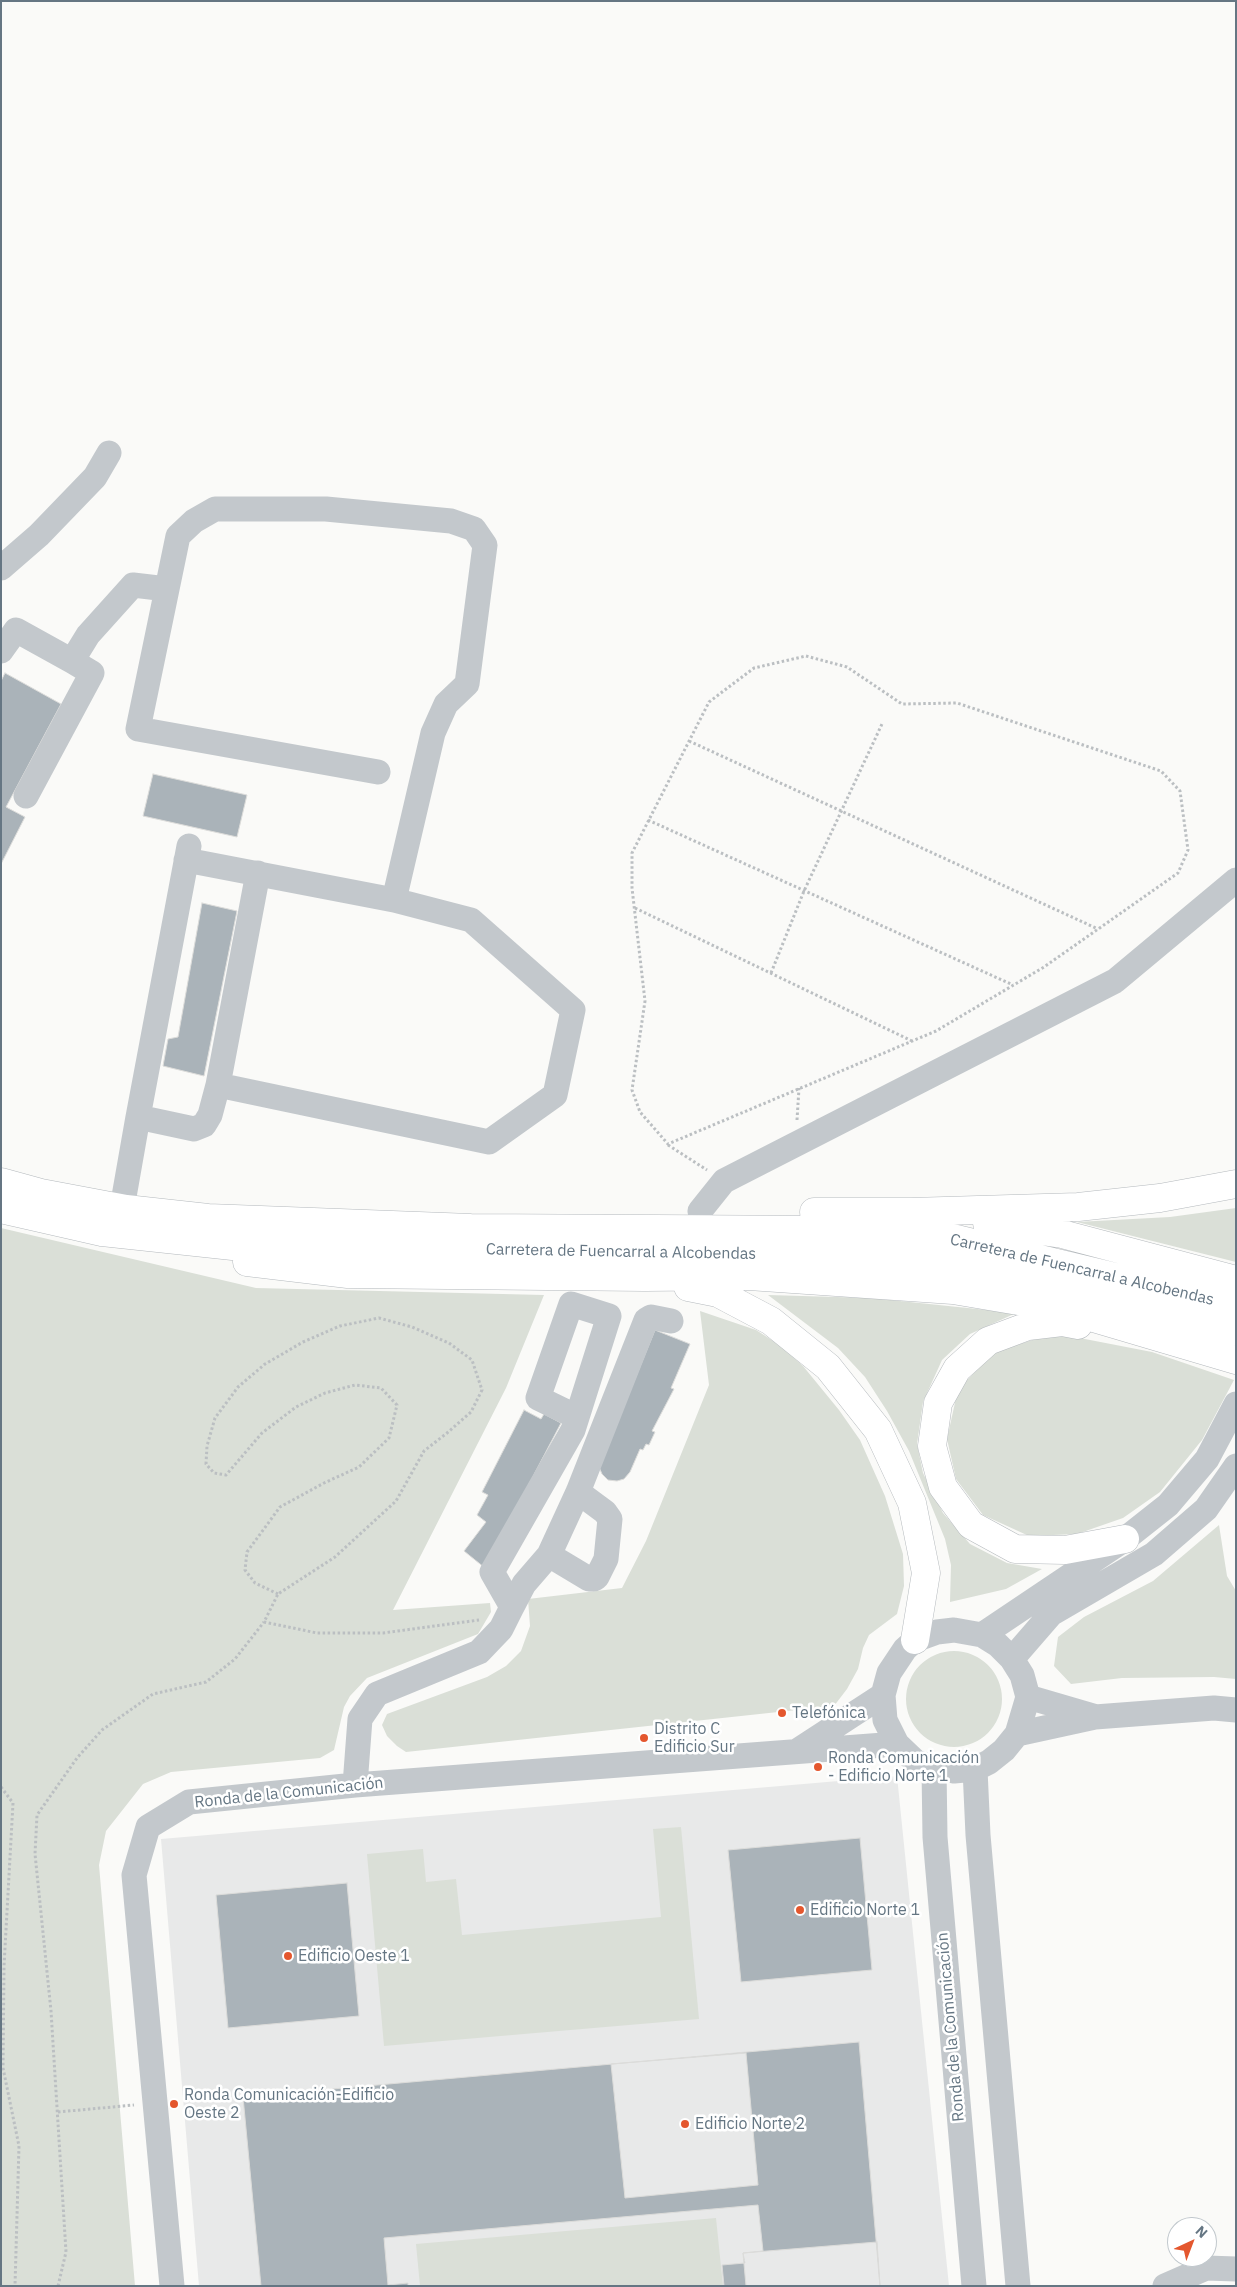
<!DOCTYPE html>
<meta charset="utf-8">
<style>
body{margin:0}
#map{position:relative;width:1237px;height:2287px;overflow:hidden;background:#fafaf8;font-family:"IBM Plex Sans",sans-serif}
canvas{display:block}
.frame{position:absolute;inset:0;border:2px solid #657683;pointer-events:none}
.north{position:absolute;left:1167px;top:2217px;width:50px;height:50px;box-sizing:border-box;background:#fff;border:1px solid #c1c8cd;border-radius:50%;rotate:43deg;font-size:14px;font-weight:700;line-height:20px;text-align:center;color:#657683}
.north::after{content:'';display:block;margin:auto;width:18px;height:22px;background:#e4572e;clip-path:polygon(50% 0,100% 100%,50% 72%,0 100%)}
</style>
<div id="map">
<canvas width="1237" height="2287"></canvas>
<div class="frame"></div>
<div class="north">N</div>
</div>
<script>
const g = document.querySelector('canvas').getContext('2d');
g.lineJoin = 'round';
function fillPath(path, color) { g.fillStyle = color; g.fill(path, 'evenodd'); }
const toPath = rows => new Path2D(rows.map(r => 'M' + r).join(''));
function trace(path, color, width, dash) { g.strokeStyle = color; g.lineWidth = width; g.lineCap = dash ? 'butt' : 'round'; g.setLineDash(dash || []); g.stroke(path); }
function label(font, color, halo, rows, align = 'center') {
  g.font = font + ' "IBM Plex Sans",sans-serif'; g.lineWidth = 5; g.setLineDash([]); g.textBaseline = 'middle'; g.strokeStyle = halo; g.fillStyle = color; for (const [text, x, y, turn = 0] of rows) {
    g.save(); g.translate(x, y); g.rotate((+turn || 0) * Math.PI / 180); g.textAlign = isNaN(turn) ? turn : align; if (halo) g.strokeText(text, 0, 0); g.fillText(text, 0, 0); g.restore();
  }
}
fillPath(toPath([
 [897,1776,949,2286,199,2286,161,1839]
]), '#e8e9e9');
fillPath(toPath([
 [1236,1208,1236,1262,1077,1222,1170,1217],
 [1,1228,256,1288,544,1295,506,1388,393,1610,490,1603,491,1612,478,1634,367,1678,350,1696,344,1707,334,1750,320,1758,171,1772,143,1784,106,1831,99,1865,135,2286,1,2286],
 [768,1295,871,1298,1016,1313,970,1334,942,1360,923,1402,917,1444,923,1473,943,1513,970,1544,1007,1563,1042,1569,1006,1589,950,1602,951,1565,945,1539,909,1451,887,1411,865,1377,838,1348],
 [700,1311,756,1330,781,1346,803,1366,839,1410,860,1440,885,1496,903,1554,904,1586,897,1614,869,1635,863,1648,858,1669,847,1689,834,1706,406,1752,397,1746,387,1736,382,1725,387,1714,487,1677,506,1666,521,1651,530,1626,528,1599,622,1588,646,1541,709,1385],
 [1054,1333,1152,1352,1234,1380,1202,1440,1160,1492,1123,1518,1077,1534,1029,1536,983,1515,956,1479,947,1439,958,1389,995,1352],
 [1219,1525,1227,1576,1236,1591,1236,1679,1214,1677,1122,1678,1071,1684,1054,1666,1058,1637,1084,1617,1153,1581],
 '906 1699a48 48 0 1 1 96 0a48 48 0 1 1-96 0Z',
 [681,1827,699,2019,384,2046,367,1854,423,1849,426,1882,456,1879,462,1935,661,1917,653,1829],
 [716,2218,723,2286,420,2286,416,2244]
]), '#dadfd7');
const building = toPath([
 [5,673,61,704,6,807,25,817,1,864,1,681,5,673],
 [153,774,247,795,237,837,143,816,153,774],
 [202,903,237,911,204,1076,163,1066,168,1039,178,1037,202,903],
 [655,1330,690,1344,671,1388,674,1389,652,1431,655,1432,649,1445,646,1444,643,1450,640,1449,630,1472,624,1479,617,1481,608,1480,602,1474,599,1467,655,1330],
 [524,1410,541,1419,544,1414,561,1423,485,1568,464,1551,486,1522,477,1515,488,1495,482,1492,524,1410],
 [860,1838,872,1970,741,1982,728,1850,860,1838],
 [347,1883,359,2016,228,2028,216,1895,347,1883],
 [859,2042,880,2286,724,2286,722,2265,745,2263,743,2253,763,2251,758,2205,384,2238,388,2285,408,2283,408,2286,261,2286,243,2097,859,2042],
 [746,2053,758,2185,625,2198,611,2064,746,2053],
 [877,2242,880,2286,746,2286,743,2253,877,2242]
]);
fillPath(building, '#aab3b9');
trace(building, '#dcdcda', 1);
const highway = toPath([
 [1,1182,41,1193,126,1209,208,1218,471,1228,836,1230,957,1239,1236,1306],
 [1,1209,102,1232,242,1247,829,1255,957,1265,1061,1283,1236,1331],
 [814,1212,911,1212,1078,1207,1160,1198,1236,1184],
 [987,1223,1062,1234,1236,1280],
 [247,1262,348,1274,645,1277,749,1276,953,1290,1060,1308,1236,1360],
 [688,1287,718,1293,771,1321,828,1367,878,1430,912,1503,926,1573,915,1640],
 [1078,1325,1062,1322,1028,1326,988,1341,957,1369,938,1403,932,1446,943,1487,971,1525,1015,1549,1065,1550,1125,1539]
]);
trace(highway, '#b4b9bd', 29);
trace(toPath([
 [806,656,847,667,902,704,957,703,1161,771,1180,791,1188,850,1178,873,1044,967,936,1031,668,1144,640,1112,632,1090,645,1001,632,888,632,853,709,702,754,668,806,656],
 [689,741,1098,929],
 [648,820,1013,985],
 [635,908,912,1041],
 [771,973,804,891,882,724],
 [797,1120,799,1088],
 [668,1145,707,1170],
 [278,1594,255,1583,245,1570,247,1552,280,1507,324,1483,359,1467,389,1438,397,1405,381,1388,355,1385,325,1393,296,1407,262,1433,226,1475,214,1473,206,1464,207,1446,215,1418,238,1387,265,1364,303,1342,340,1326,379,1318,412,1327,449,1343,472,1360,482,1390,471,1412,447,1433,424,1451,396,1501,335,1557,278,1594,264,1622,317,1633,383,1633,479,1620],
 [1,1787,13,1803,4,1966,3,2068,19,2146,15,2286],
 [58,2112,134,2105],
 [58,2286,66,2252,51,2011,35,1854,37,1815,77,1758,102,1730,153,1694,206,1682,235,1659,264,1622]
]), '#bbbfc2', 3, [2.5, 2.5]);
trace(toPath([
 [1,568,39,535,95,477,109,453],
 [1,651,16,630,72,661,88,635,133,585,167,589],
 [26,796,92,673,72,661],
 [186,860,394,900],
 [218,1085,489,1142,555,1095,573,1010,471,920,394,900,433,733,446,704,467,684,485,545,474,529,451,521,326,509,215,509,194,521,178,536,138,729,378,772],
 [138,1117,189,846],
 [122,1208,138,1117,194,1129,204,1125,210,1115,218,1085,258,873],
 [700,1211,724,1181,1115,981,1236,880],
 [549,1555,589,1579,594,1579,597,1577,606,1559,610,1519,605,1512,578,1492],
 [512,1607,524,1584,549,1555,578,1492,646,1320,651,1317,671,1321],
 [954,1630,982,1635,998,1645,1012,1659,1022,1675,1028,1697,1017,1734,1004,1750,989,1762,975,1769,954,1771,917,1763,897,1744,885,1720,883,1695,889,1673,905,1649,915,1640,937,1632,954,1630],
 [982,1635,1125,1539,1168,1505,1207,1459,1236,1404],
 [1012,1659,1051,1614,1154,1554,1206,1509,1236,1466],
 [1028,1697,1093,1716],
 [1017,1734,1095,1717,1214,1708,1236,1710],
 [797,1751,883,1695],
 [934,1768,935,1837,974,2286],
 [975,1769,978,1835,1018,2286],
 [355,1785,360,1719,377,1694,479,1652,501,1629,512,1607,492,1572,573,1430,609,1316,571,1304,538,1398,577,1417],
 [172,2286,134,1875,148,1827,189,1802,355,1785,897,1744],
 [1165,2286,1206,2268,1236,2269]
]), '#c3c8cc', 25);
trace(highway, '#fff', 28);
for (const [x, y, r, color] of [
 [782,1713,5,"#e4572e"],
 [644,1738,5,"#e4572e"],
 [818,1767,5,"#e4572e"],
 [800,1910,5,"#e4572e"],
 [288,1956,5,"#e4572e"],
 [174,2104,5,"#e4572e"],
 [685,2124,5,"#e4572e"]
]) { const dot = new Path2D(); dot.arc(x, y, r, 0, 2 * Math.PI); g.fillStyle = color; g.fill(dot); trace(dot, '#fff', 2); }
label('16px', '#657683', '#fff', [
 ["Carretera de Fuencarral a Alcobendas",621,1252,1],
 ["Carretera de Fuencarral a Alcobendas",1082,1270,13],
 ["Ronda de la Comunicación",289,1793,-6],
 ["Ronda de la Comunicación",951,2027,-95]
]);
label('16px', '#657683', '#fff', [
 ["Telefónica",792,1713],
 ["Distrito C",654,1729],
 ["Edificio Sur",654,1747],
 ["Ronda Comunicación",828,1758],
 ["- Edificio Norte 1",828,1776],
 ["Edificio Norte 1",810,1910],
 ["Edificio Oeste 1",298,1956],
 ["Ronda Comunicación-Edificio",184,2095],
 ["Oeste 2",184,2113],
 ["Edificio Norte 2",695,2124]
], 'left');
</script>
